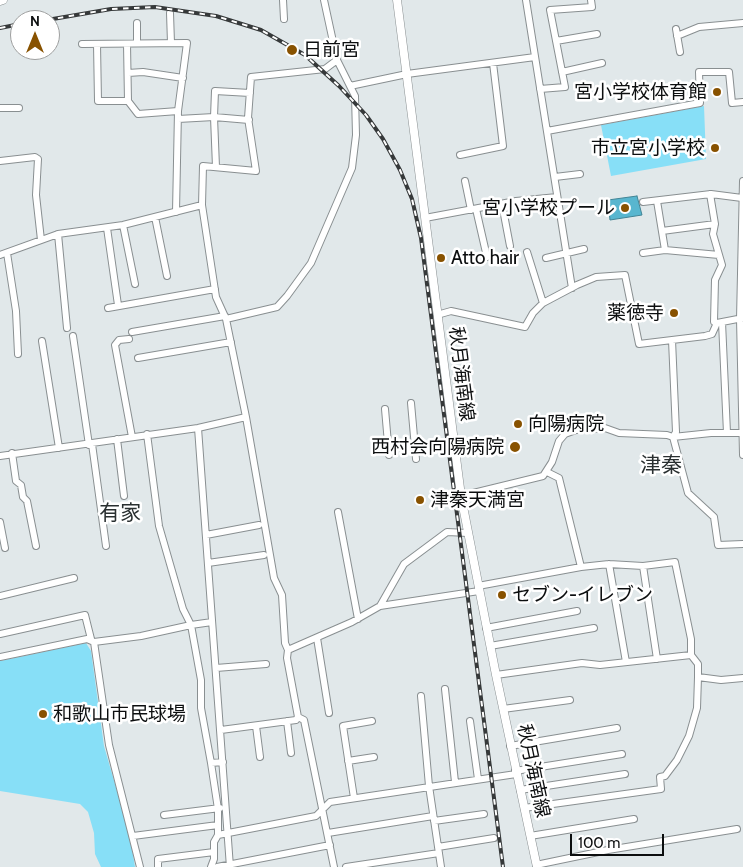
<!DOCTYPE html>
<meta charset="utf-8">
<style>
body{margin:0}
#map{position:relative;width:743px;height:867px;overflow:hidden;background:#e1e8ea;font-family:Cabin,sans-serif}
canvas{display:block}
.north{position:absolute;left:10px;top:10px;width:50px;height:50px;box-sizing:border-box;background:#fff;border:1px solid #9e9f9f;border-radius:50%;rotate:0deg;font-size:14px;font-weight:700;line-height:20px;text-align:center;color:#0c0e0f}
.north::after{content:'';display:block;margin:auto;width:18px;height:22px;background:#885200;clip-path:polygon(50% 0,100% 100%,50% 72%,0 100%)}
.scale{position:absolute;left:570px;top:834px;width:94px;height:22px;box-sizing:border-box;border:2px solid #0c0e0f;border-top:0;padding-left:6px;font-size:15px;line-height:18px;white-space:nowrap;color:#0c0e0f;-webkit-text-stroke:4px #fff;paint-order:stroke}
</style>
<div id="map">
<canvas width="743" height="867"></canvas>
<div class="north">N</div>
<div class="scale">100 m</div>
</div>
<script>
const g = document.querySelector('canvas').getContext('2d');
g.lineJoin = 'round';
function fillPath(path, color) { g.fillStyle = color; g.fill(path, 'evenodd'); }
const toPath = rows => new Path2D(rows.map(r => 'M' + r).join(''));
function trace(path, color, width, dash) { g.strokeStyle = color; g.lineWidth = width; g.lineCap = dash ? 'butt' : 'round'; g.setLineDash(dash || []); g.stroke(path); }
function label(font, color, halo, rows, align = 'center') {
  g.font = font + ' Cabin,"Noto Sans JP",sans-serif'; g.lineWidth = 5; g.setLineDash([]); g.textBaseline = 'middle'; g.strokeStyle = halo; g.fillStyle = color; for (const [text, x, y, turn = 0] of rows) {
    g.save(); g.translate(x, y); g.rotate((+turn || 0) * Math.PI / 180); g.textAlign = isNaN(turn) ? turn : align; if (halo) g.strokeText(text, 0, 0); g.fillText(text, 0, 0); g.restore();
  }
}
fillPath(toPath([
 [704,106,706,159,611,176,601,125],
 [86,643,91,651,104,746,130,836,135,867,101,867,95,854,94,833,88,812,80,804,0,791,0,661]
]), '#87dff7');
const water = toPath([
 [637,196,642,215,610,220,608,200,637,196]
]);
fillPath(water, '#58b6cf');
trace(water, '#418495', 1);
const minor = toPath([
 [283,0,284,19],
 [526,0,572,288],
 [170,13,171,43],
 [137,23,137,43],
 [676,29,680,52],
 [677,36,699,27,743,23],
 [556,41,597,34],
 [82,44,187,43,178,111],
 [97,44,98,101,128,101],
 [127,44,128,101,138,114,178,111,176,212],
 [562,72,602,63],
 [128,73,143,72,183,78],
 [350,86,407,74,535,57],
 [540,89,565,87,550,10,592,7,591,0],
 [0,108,19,108],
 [178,119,214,117,249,120],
 [547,131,700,103,699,72,729,72,732,103,743,102],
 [460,155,503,146,493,63],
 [0,161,35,157,38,159,36,195,41,240],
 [216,167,214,117,215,91,250,93],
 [555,177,580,174],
 [465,181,471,210],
 [743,181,740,319,743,455],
 [710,194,715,224,713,234,722,265,715,280,714,322,717,323],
 [657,201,665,250,719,255],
 [643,202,711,194,742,198],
 [502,204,510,246],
 [476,209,487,257],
 [155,217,167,276],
 [425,218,516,201,557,197],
 [123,225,135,284],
 [107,228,118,305],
 [662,231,715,224],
 [58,234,67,328],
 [527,252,543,303],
 [7,253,16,311,18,354],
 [643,253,665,250],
 [0,255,58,234,123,225,202,205],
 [546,258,584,249],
 [108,308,215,289],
 [437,315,451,311,525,327,533,313,543,303,577,285,596,277,625,275,639,344,705,336,712,334,717,323,743,318],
 [226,319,277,307,287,296,311,263,352,168,356,135,355,96,337,60,324,0],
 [722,322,727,433],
 [132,332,225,316],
 [73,336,89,445],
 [129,339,119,340,115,345,132,437],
 [672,340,676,432,673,437],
 [42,341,59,448],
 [138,358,231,342],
 [411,403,416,459],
 [385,409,389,455],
 [198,428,230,867],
 [147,434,159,526,183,609,191,625,201,680,201,708,211,763],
 [673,437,711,433,743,433],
 [117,439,124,496],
 [92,444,106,546],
 [12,453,16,481,21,485,23,497,27,501,36,546],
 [0,456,198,428,246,417,226,319,216,297,202,205,203,166,256,171,248,118,251,77,325,69,337,60],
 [547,472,559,478,581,567],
 [461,496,543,476,552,462,559,441,565,434,576,430,605,428,619,433,667,435,673,437,688,493,714,517,718,545,743,544],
 [338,512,358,619],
 [0,522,5,548],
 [206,535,259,525],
 [208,563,264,555],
 [609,564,626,662],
 [643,566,657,659],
 [478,586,581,567,609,564,643,566,675,562,691,639,691,655,698,664,698,677,721,680,743,678],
 [0,596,74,578],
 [380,606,479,591],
 [486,628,577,611],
 [0,634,85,615,91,639],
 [317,638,329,713],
 [94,642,109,745,140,867],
 [490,646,594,628],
 [288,650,352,622,380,606,404,564,447,532,468,533],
 [0,657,87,639,94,642,141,636,191,625,212,622],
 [216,668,266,664],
 [496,675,582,663,600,665,691,655],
 [445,689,455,782],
 [421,696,429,786,441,867],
 [503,709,570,700],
 [298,717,304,720,334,867],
 [287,721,291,753],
 [470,721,478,779],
 [256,726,260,757],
 [221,730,296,720,298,717,287,658,288,650,285,643,282,595,274,578,246,417],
 [510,746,617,728],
 [348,761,374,757],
 [223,762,211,763,218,809,218,835,316,816,330,802,516,774],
 [515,771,622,754],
 [520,790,625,774],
 [354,798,343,726,372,721],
 [524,808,661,789,660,777,665,776,677,760,689,736,697,708,698,677],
 [164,815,220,808],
 [434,821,484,814],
 [328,833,433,816],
 [133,836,218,825],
 [530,836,634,819],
 [438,847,494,838],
 [536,865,608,850,737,829],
 [158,867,158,859,214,852],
 [211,867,214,859,214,842,218,835],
 [217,867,330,845],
 [346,867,439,853]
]);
const major = toPath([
 [397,0,461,496,496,675,537,867],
 [0,1,3,0]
]);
trace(minor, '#898f91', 8);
trace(major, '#898f91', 9);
trace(minor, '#fff', 6);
trace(major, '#fff', 8);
const rail = toPath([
 [47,20,111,9,155,7,216,16,261,30,305,55,339,86,366,115,383,139,400,170,412,199,421,238,503,867],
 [0,28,20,24]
]);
trace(rail, '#36393a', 4);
trace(rail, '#fff', 2, [5.5]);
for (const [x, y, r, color] of [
 [292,50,6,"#885200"],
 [717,92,5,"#885200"],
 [715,148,5,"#885200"],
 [625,208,5,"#885200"],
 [441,258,5,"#885200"],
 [674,313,5,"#885200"],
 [518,424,5,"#885200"],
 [515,447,6,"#885200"],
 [420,500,5,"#885200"],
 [502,595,5,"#885200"],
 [43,714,5,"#885200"]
]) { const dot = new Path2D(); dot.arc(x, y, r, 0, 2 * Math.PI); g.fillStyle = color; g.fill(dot); trace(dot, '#fff', 2); }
label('19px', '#0c0e0f', '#fff', [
 ["日前宮",303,50],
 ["宮小学校体育館",707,92,"right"],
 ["市立宮小学校",705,148,"right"],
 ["宮小学校プール",615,208,"right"],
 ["Atto hair",451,258],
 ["薬徳寺",664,313,"right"],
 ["向陽病院",528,424],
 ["西村会向陽病院",504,447,"right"],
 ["津秦天満宮",430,500],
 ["セブン-イレブン",512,595],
 ["和歌山市民球場",53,714]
], 'left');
label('19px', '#0c0e0f', '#fff', [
 ["秋月海南線",461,374,83],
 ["秋月海南線",533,771,78]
]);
label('21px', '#292f30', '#fff', [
 ["津秦",661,466],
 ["有家",120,514]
]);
</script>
